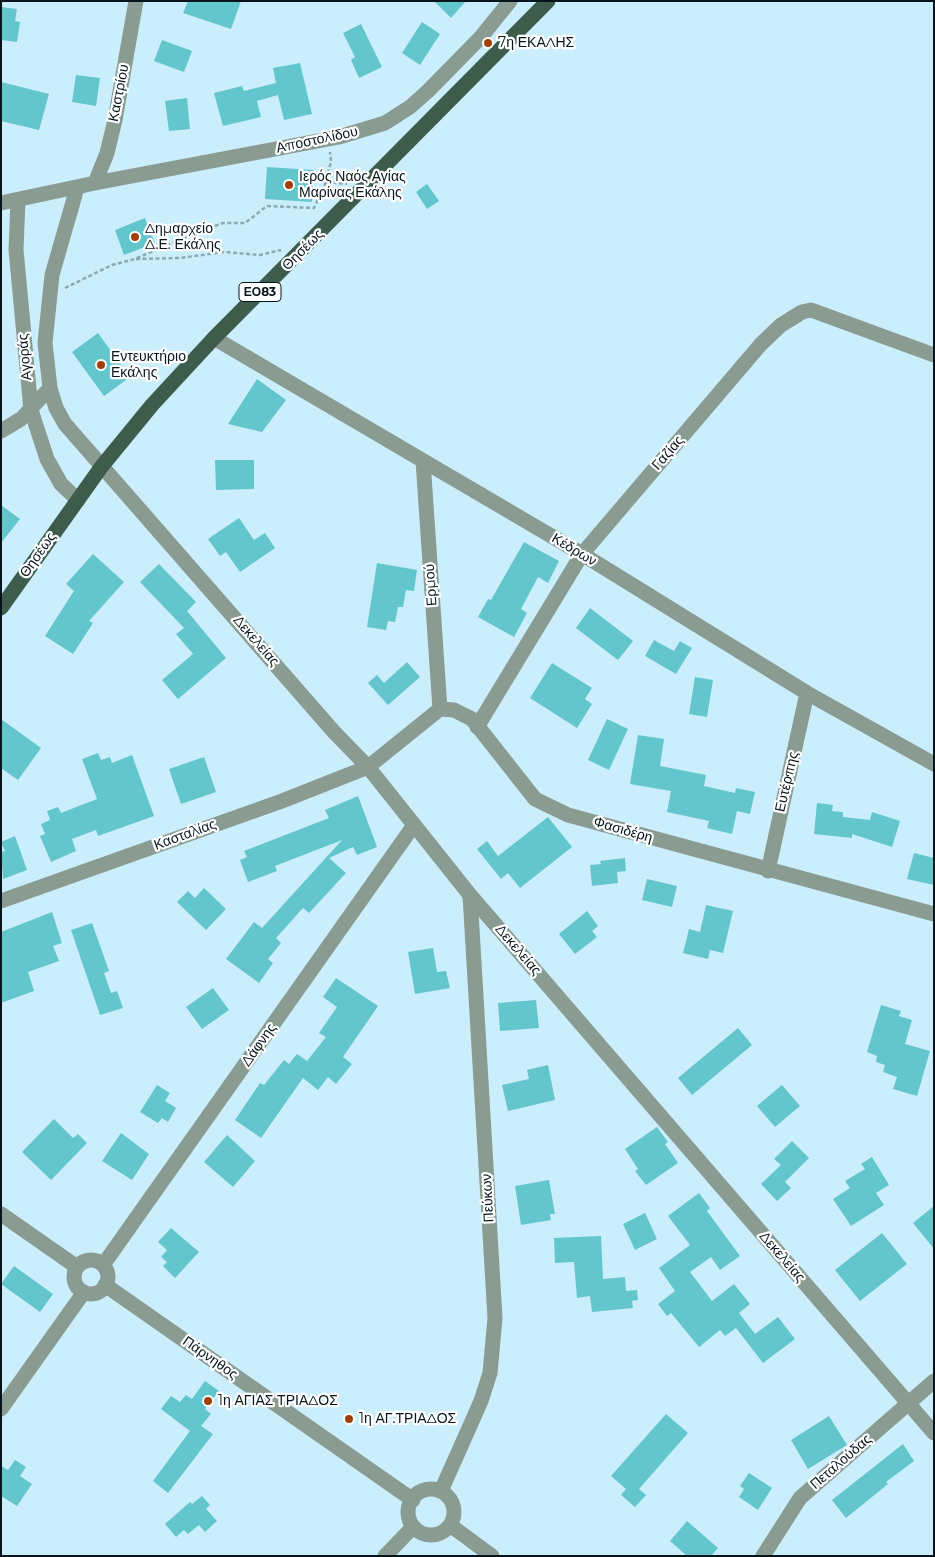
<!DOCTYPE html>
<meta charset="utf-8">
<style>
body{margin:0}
#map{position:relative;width:935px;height:1557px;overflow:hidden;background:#caeefc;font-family:Montserrat,sans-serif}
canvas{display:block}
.frame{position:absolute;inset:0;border:2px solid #05151b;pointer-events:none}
</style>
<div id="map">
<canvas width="935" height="1557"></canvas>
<div class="frame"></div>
</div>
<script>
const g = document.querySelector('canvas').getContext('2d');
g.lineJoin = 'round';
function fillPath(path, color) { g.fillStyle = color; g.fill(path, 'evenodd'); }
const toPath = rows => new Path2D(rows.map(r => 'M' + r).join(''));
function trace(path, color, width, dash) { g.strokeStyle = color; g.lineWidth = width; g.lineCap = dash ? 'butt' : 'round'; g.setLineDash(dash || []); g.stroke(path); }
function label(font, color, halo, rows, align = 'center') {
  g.font = font + ' Montserrat,sans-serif'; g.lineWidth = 4.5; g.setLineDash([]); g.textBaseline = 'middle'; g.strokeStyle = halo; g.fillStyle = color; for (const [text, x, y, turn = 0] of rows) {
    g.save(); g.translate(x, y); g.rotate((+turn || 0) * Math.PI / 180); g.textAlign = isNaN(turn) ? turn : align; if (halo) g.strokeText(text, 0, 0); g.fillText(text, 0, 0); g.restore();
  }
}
fillPath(toPath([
 [188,1,241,1,231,29,183,13],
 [434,1,466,1,451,18],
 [1,7,17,9,15,21,20,22,17,42,1,40],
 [422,22,440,34,420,65,402,53],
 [361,24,382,67,359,78,351,60,355,57,343,33],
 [162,40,192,51,184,72,154,61],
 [300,63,312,114,284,120,278,95,257,101,261,117,223,126,214,93,242,86,244,91,276,83,273,68],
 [76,75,100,78,96,106,72,102],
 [1,82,49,94,39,130,1,121],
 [187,98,190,129,169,131,165,101],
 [267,167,314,170,312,202,265,199],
 [427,184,439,201,427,209,416,192],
 [145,218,155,243,124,255,115,230],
 [98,333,130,377,104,396,72,352],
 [257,379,286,400,262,432,228,424],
 [215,460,254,460,254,489,216,490],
 [1,505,20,519,1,543],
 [239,518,254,540,265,533,275,548,240,572,226,552,220,556,208,539],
 [524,542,559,561,548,583,538,577,521,609,527,613,514,637,478,617,488,599,491,600],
 [93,554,124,582,89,621,93,623,73,654,45,636,74,591,66,584],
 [377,563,417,570,414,591,406,590,403,607,398,607,395,622,388,621,386,630,367,627],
 [159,564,196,602,187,611,226,658,178,699,162,680,193,654,176,634,184,628,140,582],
 [590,608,633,641,618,660,576,628],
 [654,640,674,651,680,641,692,648,676,674,645,656],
 [407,662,420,677,388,705,368,683,377,675,384,683],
 [552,663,592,688,585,699,592,704,577,728,530,698],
 [695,677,713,680,707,717,689,714],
 [1,719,41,748,18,780,1,768],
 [607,719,628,729,609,770,588,760],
 [638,735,664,739,660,766,706,775,704,786,735,793,736,788,755,792,750,814,737,811,732,834,707,828,709,821,667,812,671,791,630,784],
 [98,753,101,760,110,757,112,763,132,755,154,816,98,836,96,830,72,839,76,851,51,862,40,836,45,834,41,824,50,820,47,811,58,807,61,813,97,799,82,759],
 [204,757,216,792,181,804,169,769],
 [358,796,377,847,357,855,353,847,329,858,346,873,309,913,303,908,276,938,281,943,268,959,273,963,259,983,226,959,254,922,262,928,342,840,275,866,277,871,248,882,240,860,247,857,244,851,329,818,325,810],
 [817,803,833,805,832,811,843,812,843,817,870,820,872,812,900,821,892,847,852,834,852,838,814,834],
 [548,817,572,847,520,888,508,873,501,879,477,849,487,841,498,856],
 [15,836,27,870,3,879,1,852,5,851,1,842],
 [914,853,934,858,934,885,907,879],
 [625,858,626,871,617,872,618,883,592,886,590,865,601,864,600,861],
 [647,879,677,886,672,907,642,900],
 [204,888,226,909,206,930,177,902,188,891,195,898],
 [706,905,733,911,723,953,710,950,708,959,683,953,689,929,700,932],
 [587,911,598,926,592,931,597,937,575,954,559,934],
 [52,912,62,943,53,946,59,961,28,972,34,991,1,1003,1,932],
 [92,923,109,971,104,973,111,993,117,991,123,1008,100,1015,71,930],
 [433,948,437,972,446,971,450,988,415,994,408,952],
 [336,978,378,1006,343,1057,352,1064,336,1084,328,1077,318,1090,303,1078,261,1138,235,1120,260,1083,264,1085,284,1060,289,1064,297,1054,307,1061,326,1037,319,1033,337,1007,323,997],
 [213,988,229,1010,202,1029,186,1007],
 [536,1000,539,1028,500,1031,498,1003],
 [881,1005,901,1011,899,1016,912,1020,905,1044,930,1051,917,1096,893,1089,897,1077,883,1072,885,1065,876,1062,877,1056,867,1052],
 [738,1028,752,1045,692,1095,678,1078],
 [548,1065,555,1100,508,1111,502,1085,529,1079,527,1070],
 [157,1085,170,1093,165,1101,176,1108,168,1122,162,1118,158,1123,140,1112],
 [782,1085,800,1106,775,1127,757,1106],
 [54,1119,73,1138,78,1134,87,1143,51,1180,22,1152],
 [657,1127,668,1142,665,1144,678,1163,646,1185,635,1171,638,1169,625,1149],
 [121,1133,149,1154,132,1180,102,1161],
 [227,1135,255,1161,233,1187,204,1162],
 [792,1141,809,1158,785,1182,791,1188,777,1201,761,1184,781,1165,774,1159],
 [872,1157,889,1185,876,1193,884,1205,851,1226,833,1199,850,1188,845,1181,865,1169,861,1164],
 [549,1180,555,1214,550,1214,551,1220,521,1225,515,1186],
 [699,1193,710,1208,707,1211,740,1256,720,1270,711,1257,690,1272,712,1301,734,1284,750,1304,739,1313,755,1334,778,1317,795,1339,763,1363,736,1328,725,1336,720,1330,699,1347,671,1313,667,1316,658,1304,675,1291,659,1268,690,1245,668,1216],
 [934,1206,934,1249,913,1223],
 [645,1213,657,1239,635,1250,623,1224],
 [171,1228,199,1252,175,1278,163,1266,167,1262,161,1257,167,1250,158,1242],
 [882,1233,907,1264,860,1301,835,1270],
 [601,1236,603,1279,625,1277,626,1291,637,1290,638,1300,632,1301,633,1308,592,1312,590,1296,577,1298,574,1262,555,1263,554,1238],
 [14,1266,53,1294,40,1312,1,1284],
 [205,1381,219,1391,205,1409,211,1414,201,1426,213,1434,168,1493,153,1481,190,1431,161,1409,171,1396,180,1402,186,1395,192,1399],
 [666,1414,688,1433,639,1489,646,1495,635,1507,621,1495,626,1489,611,1476],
 [829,1416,847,1445,808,1469,791,1440],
 [903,1444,914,1461,886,1482,888,1484,846,1518,832,1500],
 [15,1460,26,1467,20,1476,32,1484,17,1506,1,1496,1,1466,8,1470],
 [749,1473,772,1488,758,1510,739,1497,744,1489,740,1486],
 [202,1496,210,1505,206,1509,217,1521,205,1532,199,1525,188,1534,184,1530,176,1537,165,1524,190,1502,192,1504],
 [687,1521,718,1548,711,1556,687,1556,670,1541]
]), '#63c6cd');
trace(toPath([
 [326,182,347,184],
 [136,259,180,258,224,252,260,255,281,250],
 [65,288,112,265,135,259,203,230,223,223,245,223,267,206,314,208,326,182,331,161,330,152]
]), '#8caab6', 2.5, [4, 2.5]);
trace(toPath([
 [95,183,107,153,115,120,136,1],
 [77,188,52,275,45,343,50,388,56,408,65,424,334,732,368,767,470,895,934,1433],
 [18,200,16,250,31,410,47,459,61,484,78,500],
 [1,203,95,183,339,137,385,123,410,107,428,91,481,37,510,1],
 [214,338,582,554,807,693,934,764],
 [1,431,21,419,50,388],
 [423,461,440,709],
 [477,727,582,554,761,344,781,325,802,312,811,310,934,355],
 [768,871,807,693],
 [1,901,282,801,368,767,440,709,454,710,472,719,535,799,568,815,934,914],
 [1,1214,77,1267],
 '74 1277a17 17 0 1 1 34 0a17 17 0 1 1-34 0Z',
 [103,1265,414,825],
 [105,1285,413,1500],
 [1,1409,84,1292],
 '408 1512a23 23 0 1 1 46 0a23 23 0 1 1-46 0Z',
 [441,1491,481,1401,490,1373,495,1318,470,895],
 [450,1525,492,1556],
 [385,1556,413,1527],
 [763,1556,800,1498,934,1381]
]), '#8a9b92', 15);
trace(toPath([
 [1,608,102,466,152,405,214,338,548,1]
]), '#3d5c4c', 15);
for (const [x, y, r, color] of [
 [488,43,5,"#a23e08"],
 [289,185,5,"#a23e08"],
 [135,237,5,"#a23e08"],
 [101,365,5,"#a23e08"],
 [208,1401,5,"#a23e08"],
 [349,1419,5,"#a23e08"]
]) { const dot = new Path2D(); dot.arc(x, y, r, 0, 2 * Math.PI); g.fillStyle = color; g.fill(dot); trace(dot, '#fff', 2); }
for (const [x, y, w] of [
 [260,292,42]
]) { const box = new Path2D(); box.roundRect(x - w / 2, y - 9.5, w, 19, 4); g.fillStyle = '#fff'; g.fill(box); trace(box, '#05151b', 1); }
label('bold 12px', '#05151b', null, [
 ["ΕΟ83",260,292]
]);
label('14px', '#05151b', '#fff', [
 ["7η ΕΚΑΛΗΣ",498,43],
 ["Ιερός Ναός Αγίας",299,177],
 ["Μαρίνας Εκάλης",299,193],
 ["Δημαρχείο",145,229],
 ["Δ.Ε. Εκάλης",145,245],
 ["Εντευκτήριο",111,357],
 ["Εκάλης",111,373],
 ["1η ΑΓΙΑΣ ΤΡΙΑΔΟΣ",218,1401],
 ["1η ΑΓ.ΤΡΙΑΔΟΣ",359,1419]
], 'left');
label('14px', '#05151b', '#fff', [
 ["Καστρίου",119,93,-79],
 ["Αποστολίδου",317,140,-12],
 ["Θησέως",303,250,-45],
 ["Αγοράς",25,357,-95],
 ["Γαζίας",668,453,-49],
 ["Κέδρων",574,550,31],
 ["Θησέως",38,555,-55],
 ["Ερμού",431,585,-94],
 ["Δεκελείας",256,641,49],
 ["Ευτέρπης",787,782,-77],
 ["Φασιδέρη",623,830,16],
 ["Κασταλίας",185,835,-20],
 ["Δεκελείας",518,950,49],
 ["Δάφνης",259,1045,-55],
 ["Πεύκων",488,1198,-93],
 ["Δεκελείας",782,1257,49],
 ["Πάρνηθος",210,1358,35],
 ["Πεταλούδας",841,1462,-41]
]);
</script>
